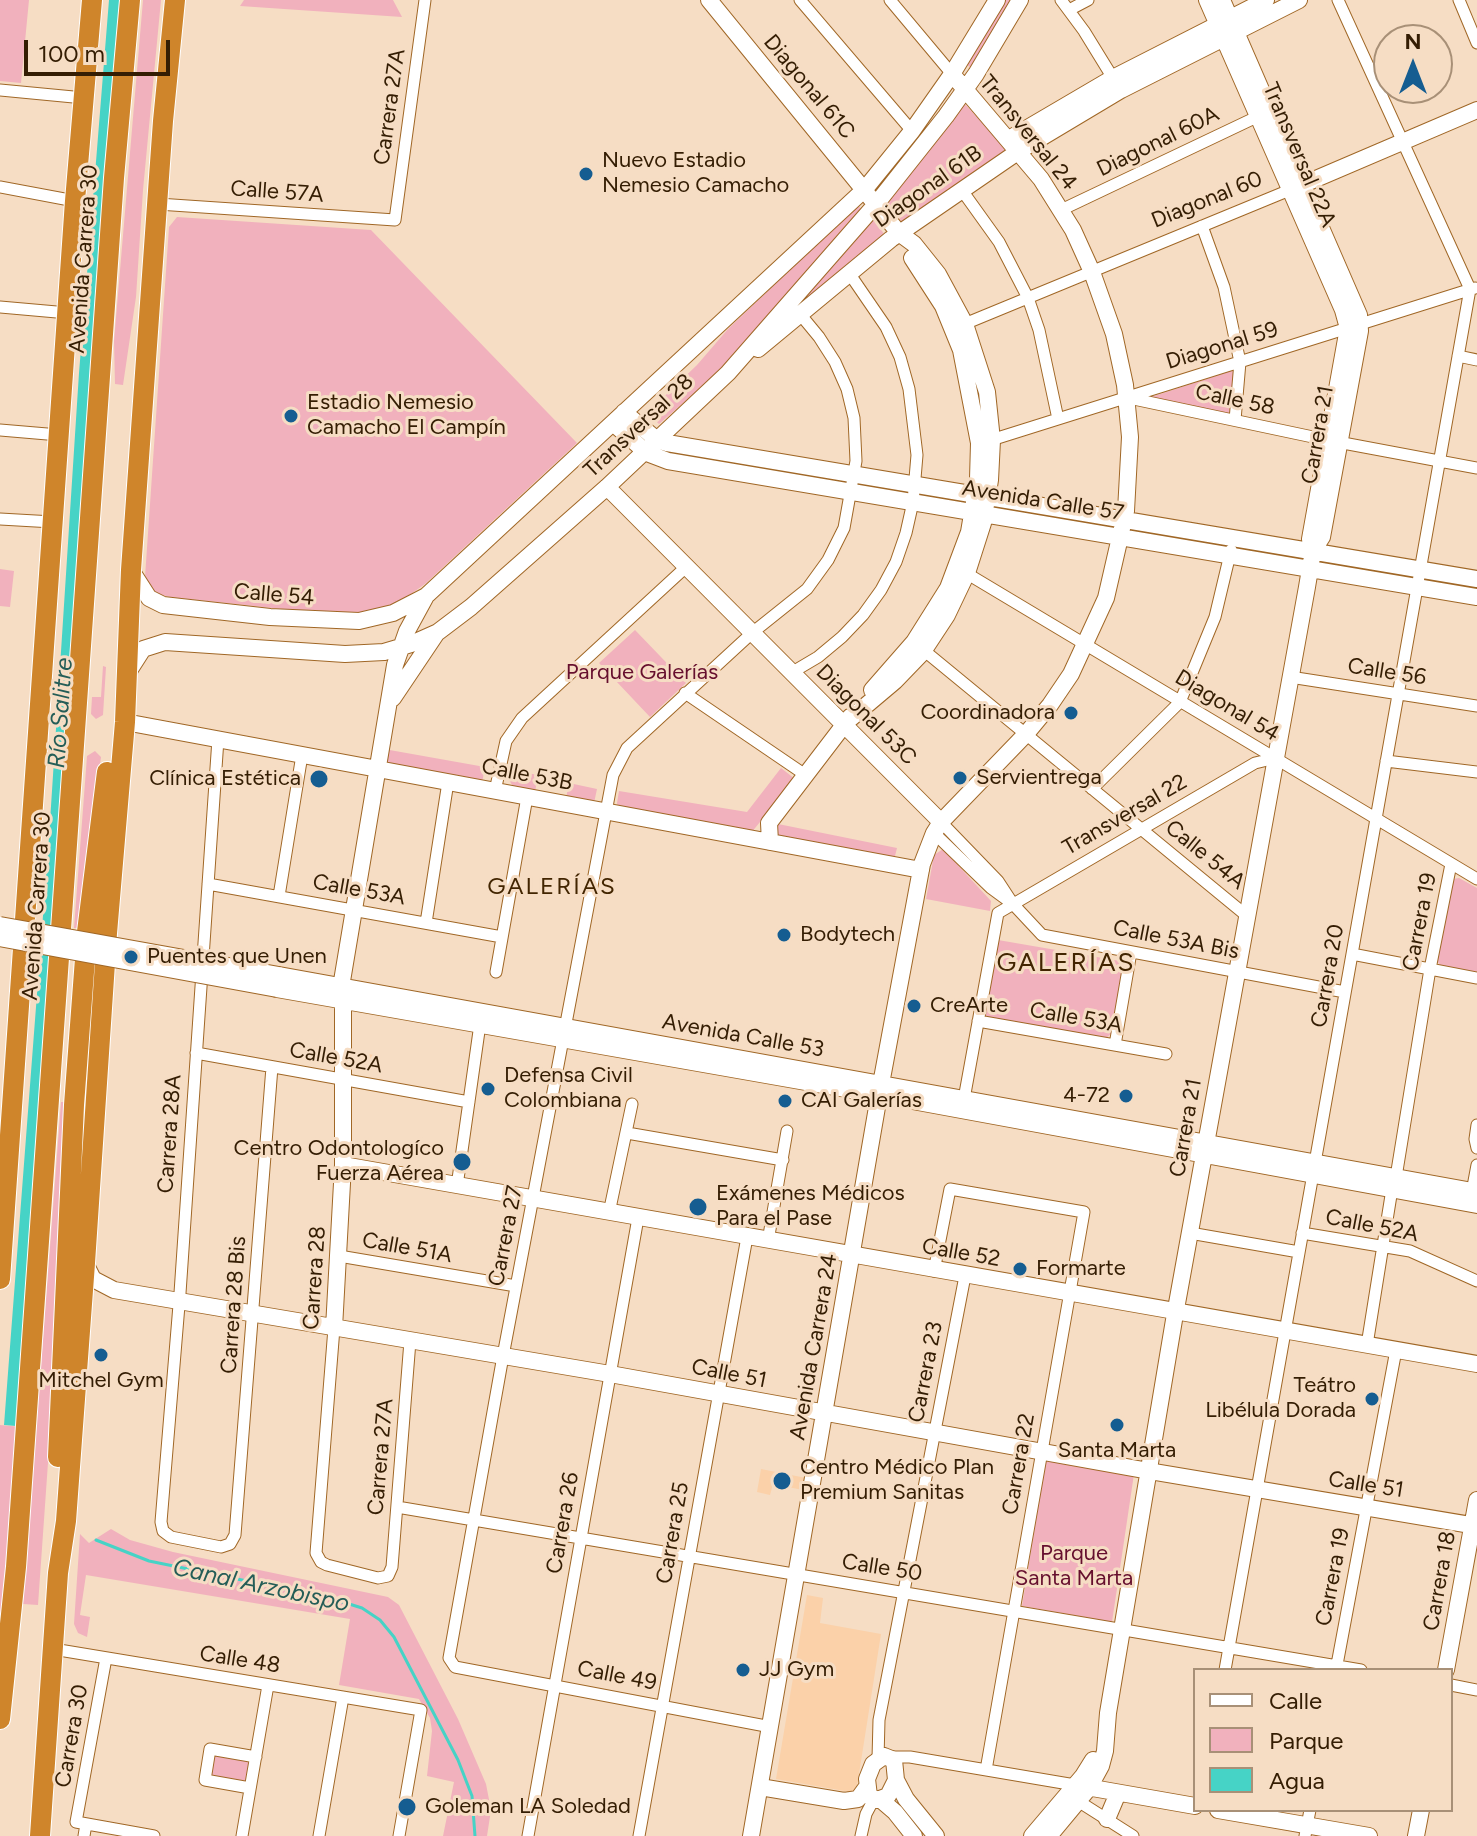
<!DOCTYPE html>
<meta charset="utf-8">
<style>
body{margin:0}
#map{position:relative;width:1477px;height:1836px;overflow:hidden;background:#f6ddc4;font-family:Figtree,sans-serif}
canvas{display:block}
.legend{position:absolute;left:1193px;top:1668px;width:260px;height:144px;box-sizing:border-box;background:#f6ddc4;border:2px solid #a89077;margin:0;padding:10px 14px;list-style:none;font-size:24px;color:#341d03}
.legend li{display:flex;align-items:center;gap:16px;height:40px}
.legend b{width:40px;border:2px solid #a89077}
.north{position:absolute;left:1373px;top:24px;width:80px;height:80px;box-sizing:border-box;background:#f6ddc4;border:2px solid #a89077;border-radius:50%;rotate:0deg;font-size:22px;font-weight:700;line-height:32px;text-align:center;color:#341d03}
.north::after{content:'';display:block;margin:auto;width:28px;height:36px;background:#155d91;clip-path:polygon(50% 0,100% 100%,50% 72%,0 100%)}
.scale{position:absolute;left:24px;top:40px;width:146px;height:36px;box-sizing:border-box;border:4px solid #341d03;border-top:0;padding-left:10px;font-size:24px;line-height:28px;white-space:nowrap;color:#341d03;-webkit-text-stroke:6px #f6ddc4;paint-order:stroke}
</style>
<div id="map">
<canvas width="1477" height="1836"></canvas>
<ul class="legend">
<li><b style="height:10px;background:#fff"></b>Calle</li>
<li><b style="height:22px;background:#f1b1bd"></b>Parque</li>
<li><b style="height:22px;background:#46d3c6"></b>Agua</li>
</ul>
<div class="north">N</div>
<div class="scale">100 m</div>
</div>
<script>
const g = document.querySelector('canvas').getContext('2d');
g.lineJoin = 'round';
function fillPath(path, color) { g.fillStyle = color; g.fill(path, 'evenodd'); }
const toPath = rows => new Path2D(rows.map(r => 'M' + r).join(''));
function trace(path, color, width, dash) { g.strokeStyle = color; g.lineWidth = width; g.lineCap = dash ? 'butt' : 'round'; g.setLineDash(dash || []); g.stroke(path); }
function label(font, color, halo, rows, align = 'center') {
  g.font = font + ' Figtree,sans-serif'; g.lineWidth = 6; g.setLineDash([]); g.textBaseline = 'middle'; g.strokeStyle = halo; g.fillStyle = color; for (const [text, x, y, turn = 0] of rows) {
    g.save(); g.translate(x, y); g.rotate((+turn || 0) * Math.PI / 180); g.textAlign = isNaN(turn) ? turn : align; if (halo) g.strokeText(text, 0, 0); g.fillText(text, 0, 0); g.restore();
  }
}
fillPath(toPath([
 [355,1052,374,1055,372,1071,353,1068],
 [761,1469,806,1478,803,1490,773,1484,770,1495,757,1492],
 [807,1595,823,1598,820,1623,881,1634,856,1793,776,1779]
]), '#fbd1a9');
fillPath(toPath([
 [0,0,29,0,21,83,0,81],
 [143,0,161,0,143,190,136,297,123,385,115,384,114,341],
 [244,0,393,0,402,17,240,6],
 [1004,0,1013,0,971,68,966,64],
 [963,102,1006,148,1005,153,902,222,887,202],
 [858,205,862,210,749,341,711,379,659,424,647,413,697,365,728,329],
 [872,216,884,234,782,320],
 [177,217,371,230,577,443,425,584,408,596,384,608,361,613,338,615,170,597,150,592,145,577,169,227],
 [1234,370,1229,415,1148,398],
 [671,450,841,478,841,482,670,454],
 [0,569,14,571,10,607,0,606],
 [635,630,686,683,650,717,599,663],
 [103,666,106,667,103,715,96,719,91,714,92,697,101,697],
 [384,749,485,767,482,783,381,765],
 [95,751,101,757,78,928,74,928,87,756],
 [781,768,795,779,751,833,618,808,617,803,619,791,747,812],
 [511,770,538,775,535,792,514,788,509,780],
 [569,783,597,789,594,803,566,798],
 [778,824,897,848,894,860,777,838],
 [943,849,991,901,990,911,926,899,934,855],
 [1459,878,1477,888,1477,972,1440,965,1438,962,1436,953,1453,879],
 [998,940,1120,961,1123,966,1111,1034,1106,1038,984,1016],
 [61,1102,65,1102,51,1420,38,1605,23,1604],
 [0,1425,21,1427,0,1672],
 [1046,1458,1134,1474,1112,1622,1022,1606],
 [111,1529,130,1540,173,1552,388,1597,399,1605,458,1719,486,1784,491,1810,487,1836,443,1836,454,1782,427,1776,432,1731,430,1718,419,1699,339,1685,350,1619,86,1575,80,1615,90,1617,87,1637,78,1633,74,1624,80,1534,89,1543],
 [214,1754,250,1759,246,1784,210,1776]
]), '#f1b1bd');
fillPath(toPath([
 [109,0,127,0,16,1426,4,1425,49,837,79,373]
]), '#46d3c6');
trace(toPath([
 [96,1540,149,1561,330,1598,362,1608,380,1620,394,1637,458,1760,472,1796,475,1836]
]), '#46d3c6', 3);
const street = toPath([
 [800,0,912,131],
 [890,0,952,74],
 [1061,0,1084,31,1116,83],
 [1338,0,1470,289],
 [1459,0,1477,43],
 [1069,10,1088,0],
 [0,90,84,98],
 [0,187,75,201],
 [961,189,999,242,1028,298,1039,330,1058,419],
 [158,204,395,220,425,0],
 [1061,210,1263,114],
 [1202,226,1224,287,1240,362,1235,420],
 [0,307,68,313],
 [962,325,1297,187],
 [1458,356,1477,360],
 [1129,398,1327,440,1477,468],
 [0,430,59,435],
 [988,441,1475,288],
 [0,519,53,522],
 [961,570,1477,879],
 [921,648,1247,916],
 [791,673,818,657,842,637,863,615,881,590,896,562,906,533,913,502,917,455,909,389,900,357,886,327,849,273],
 [1290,677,1477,706],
 [685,693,804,774],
 [218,739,180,1293,161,1522,163,1531,171,1537,221,1547,230,1544,235,1535,272,1067],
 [1386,761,1477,772],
 [1092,789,1180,702,1215,617,1231,550],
 [495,791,506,741,522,718,686,567],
 [941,822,998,881,1013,904,1042,935,1345,992],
 [934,833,991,888,1006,899],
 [208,884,502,937],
 [279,896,302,755],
 [426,923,448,782],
 [1352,954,1477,978],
 [496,972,527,797],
 [978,1021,1166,1054],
 [1115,1045,1131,952],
 [196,1053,469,1102],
 [964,1099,998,913,1255,763,1276,758],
 [1477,1125,1475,1139,1477,1148],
 [627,1133,783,1160],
 [1396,1177,1430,969,1451,864],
 [457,1186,480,1024],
 [1472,1192,1477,1165],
 [609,1213,632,1104],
 [1190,1233,1299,1252],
 [1302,1233,1410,1251,1477,1281],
 [768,1241,787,1131],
 [339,1256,516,1286],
 [934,1271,950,1189,1084,1212,986,1770],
 [334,1328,316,1553,321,1562,327,1565,378,1578,388,1576,392,1567,410,1341],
 [1367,1345,1392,1189],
 [397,1507,1361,1670],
 [53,1649,421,1710,399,1836],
 [106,1658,76,1822,154,1836],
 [1225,1670,1470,289],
 [1336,1670,1396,1350],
 [1451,1685,1477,1690],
 [771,1727,455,1667,449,1658,503,1356,613,775,627,748,752,633,807,589,828,560,844,528,856,461,854,418,847,389,835,362,819,337,800,314],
 [891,1757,910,1757,1075,1785],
 [878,1759,879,1720,965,1276],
 [250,1788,205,1780,210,1749,256,1757],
 [1078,1801,1133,1836],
 [84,1836,86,1824],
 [242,1836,268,1685],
 [319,1836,343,1697],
 [528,1836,638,1218],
 [639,1836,747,1237],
 [861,1836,866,1814,874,1799],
 [1305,1836,1310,1810]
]);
const secondary = toPath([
 [709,0,899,233,914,244,938,274,965,324,987,392,992,440,990,480,983,523,967,573,947,615,922,653,895,681,844,724],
 [1222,0,1359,315,1360,331,1322,537,1313,551],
 [1009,139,1113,78,1266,0],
 [1304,184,1477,110],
 [758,349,891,239,1019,151,1121,90,1299,0],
 [624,412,657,440,667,443,1477,579],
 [613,423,647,453,668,461,1477,597],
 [607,487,941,822],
 [131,570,149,598,163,605,270,617,359,621,393,613,426,596,865,189,912,131,952,74,997,0],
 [127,674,143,649,165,642,345,654,384,652,411,644,438,632,471,607,607,487,728,373,877,203,946,116,976,74,1020,0],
 [872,690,914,642,948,588,969,532,978,479,979,443,961,350,943,306,912,258],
 [393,698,436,634],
 [125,722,921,870],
 [770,842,769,823,850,717],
 [279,975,1477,1192],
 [341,987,395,665,407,631,425,598],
 [277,989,880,1095,1477,1205],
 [343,1165,1477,1364],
 [85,1263,93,1279,114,1290,610,1374,1149,1471,1477,1526],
 [334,1328,343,1165,343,1000],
 [1446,1670,1477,1500],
 [884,1756,894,1760,896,1780,888,1796,877,1800,869,1796,867,1779,873,1764,884,1756],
 [896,1780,906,1799,936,1836],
 [1081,1786,1195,1806],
 [760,1787,844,1801,858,1799,866,1788],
 [881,1800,895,1812,914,1836],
 [1218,1810,1369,1836],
 [1107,1819,1118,1793],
 [751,1836,881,1084,922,864,934,833,941,822,1026,734,1050,705,1071,674,1106,598,1126,511,1130,437,1125,385,1114,334,1092,272,1073,230,1041,179,952,74],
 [1032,1836,1083,1776,1093,1760],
 [1049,1836,1089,1788,1101,1766,1105,1751,1108,1713,1174,1320,1307,587,1313,551,1310,539,1348,328,1343,310,1207,0],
 [1416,1836,1421,1810]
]);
const highway = toPath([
 [0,1279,75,201,92,0],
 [58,1457,74,1105,87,932,107,772],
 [0,1719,16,1567,114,178,130,0],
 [40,1836,58,1573,66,1521,85,1263,107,933,125,722,131,570,163,121,175,0]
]);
trace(street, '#a06726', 13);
trace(secondary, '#a06726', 18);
trace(highway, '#fff', 22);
trace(street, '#fff', 11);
trace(secondary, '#fff', 16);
trace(highway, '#cf852b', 20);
const secondaryBridge = toPath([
 [0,925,279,975],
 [0,938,277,989]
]);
trace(secondaryBridge, '#a06726', 18, []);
trace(secondaryBridge, '#fff', 16);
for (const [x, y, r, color] of [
 [586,174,8,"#155d91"],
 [291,416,8,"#155d91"],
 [1071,713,8,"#155d91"],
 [960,778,8,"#155d91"],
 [319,779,10,"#155d91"],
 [784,935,8,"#155d91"],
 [131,957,8,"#155d91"],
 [914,1006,8,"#155d91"],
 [488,1089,8,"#155d91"],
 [1126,1096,8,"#155d91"],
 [785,1101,8,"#155d91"],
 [462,1162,10,"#155d91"],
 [698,1207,10,"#155d91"],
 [1020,1269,8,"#155d91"],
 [101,1355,8,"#155d91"],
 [1372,1399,8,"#155d91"],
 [1117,1425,8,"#155d91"],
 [782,1481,10,"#155d91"],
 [743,1670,8,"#155d91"],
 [407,1807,10,"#155d91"]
]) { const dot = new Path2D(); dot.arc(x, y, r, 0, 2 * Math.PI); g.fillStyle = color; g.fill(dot); trace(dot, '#f6ddc4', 3); }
label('22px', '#341d03', '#f6ddc4', [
 ["Diagonal 61C",809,87,50],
 ["Carrera 27A",390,107,-82],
 ["Transversal 24",1028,133,51],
 ["Diagonal 60A",1158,142,-26],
 ["Transversal 22A",1299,155,67],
 ["Diagonal 61B",928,187,-35],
 ["Calle 57A",277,192,4],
 ["Diagonal 60",1207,200,-22],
 ["Avenida Carrera 30",84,259,-86],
 ["Diagonal 59",1222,346,-17],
 ["Calle 58",1235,400,12],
 ["Transversal 28",639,426,-43],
 ["Carrera 21",1318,435,-80],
 ["Avenida Calle 57",1043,501,9],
 ["Calle 54",274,595,5],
 ["Calle 56",1387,672,9],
 ["Diagonal 54",1227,706,31],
 ["Diagonal 53C",866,715,45],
 ["Calle 53B",527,775,11],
 ["Transversal 22",1125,815,-30],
 ["Calle 54A",1205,855,39],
 ["Calle 53A",359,890,10],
 ["Avenida Carrera 30",37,906,-86],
 ["Carrera 19",1420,922,-79],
 ["Calle 53A Bis",1176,940,11],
 ["Carrera 20",1328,976,-80],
 ["Calle 53A",1076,1018,10],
 ["Avenida Calle 53",743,1036,10],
 ["Calle 52A",336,1058,10],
 ["Carrera 21",1186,1128,-80],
 ["Carrera 28A",170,1134,-86],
 ["Calle 52A",1372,1226,11],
 ["Carrera 27",506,1236,-79],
 ["Calle 51A",407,1248,10],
 ["Calle 52",961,1253,10],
 ["Carrera 28",315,1278,-86],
 ["Carrera 28 Bis",234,1305,-86],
 ["Avenida Carrera 24",814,1347,-80],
 ["Carrera 23",926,1372,-79],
 ["Calle 51",729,1374,11],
 ["Carrera 27A",381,1457,-85],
 ["Carrera 22",1019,1464,-80],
 ["Calle 51",1366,1485,9],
 ["Carrera 26",563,1523,-80],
 ["Carrera 25",673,1533,-80],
 ["Calle 50",882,1568,9],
 ["Carrera 19",1333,1577,-79],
 ["Carrera 18",1440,1581,-80],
 ["Calle 48",240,1660,9],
 ["Calle 49",617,1676,11],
 ["Carrera 30",72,1736,-80]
]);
label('22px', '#341d03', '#f6ddc4', [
 ["Nuevo Estadio",602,161],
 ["Nemesio Camacho",602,186],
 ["Estadio Nemesio",307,403],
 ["Camacho El Campín",307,428],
 ["Coordinadora",1055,713,"right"],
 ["Servientrega",976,778],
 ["Clínica Estética",301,779,"right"],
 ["Bodytech",800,935],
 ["Puentes que Unen",147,957],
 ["CreArte",930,1006],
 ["Defensa Civil",504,1076],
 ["Colombiana",504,1101],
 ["4-72",1110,1096,"right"],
 ["CAI Galerías",801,1101],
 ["Centro Odontologíco",444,1149,"right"],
 ["Fuerza Aérea",444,1174,"right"],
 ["Exámenes Médicos",716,1194],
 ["Para el Pase",716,1219],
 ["Formarte",1036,1269],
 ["Mitchel Gym",101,1381,"center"],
 ["Teátro",1356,1386,"right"],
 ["Libélula Dorada",1356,1411,"right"],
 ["Santa Marta",1117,1451,"center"],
 ["Centro Médico Plan",800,1468],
 ["Premium Sanitas",800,1493],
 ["JJ Gym",759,1670],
 ["Goleman LA Soledad",425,1807]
], 'left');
label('22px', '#660f2e', '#f6ddc4', [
 ["Parque Galerías",642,673],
 ["Parque",1074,1554],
 ["Santa Marta",1074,1579]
]);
label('italic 24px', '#245d57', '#f6ddc4', [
 ["Río Salitre",61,713,-86],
 ["Canal Arzobispo",261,1586,12]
]);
g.letterSpacing = '2px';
label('24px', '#422501', '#f6ddc4', [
 ["GALERÍAS",552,887]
]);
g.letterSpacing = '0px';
g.letterSpacing = '2px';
label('26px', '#422501', '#f6ddc4', [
 ["GALERÍAS",1066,963]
]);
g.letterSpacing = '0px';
</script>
